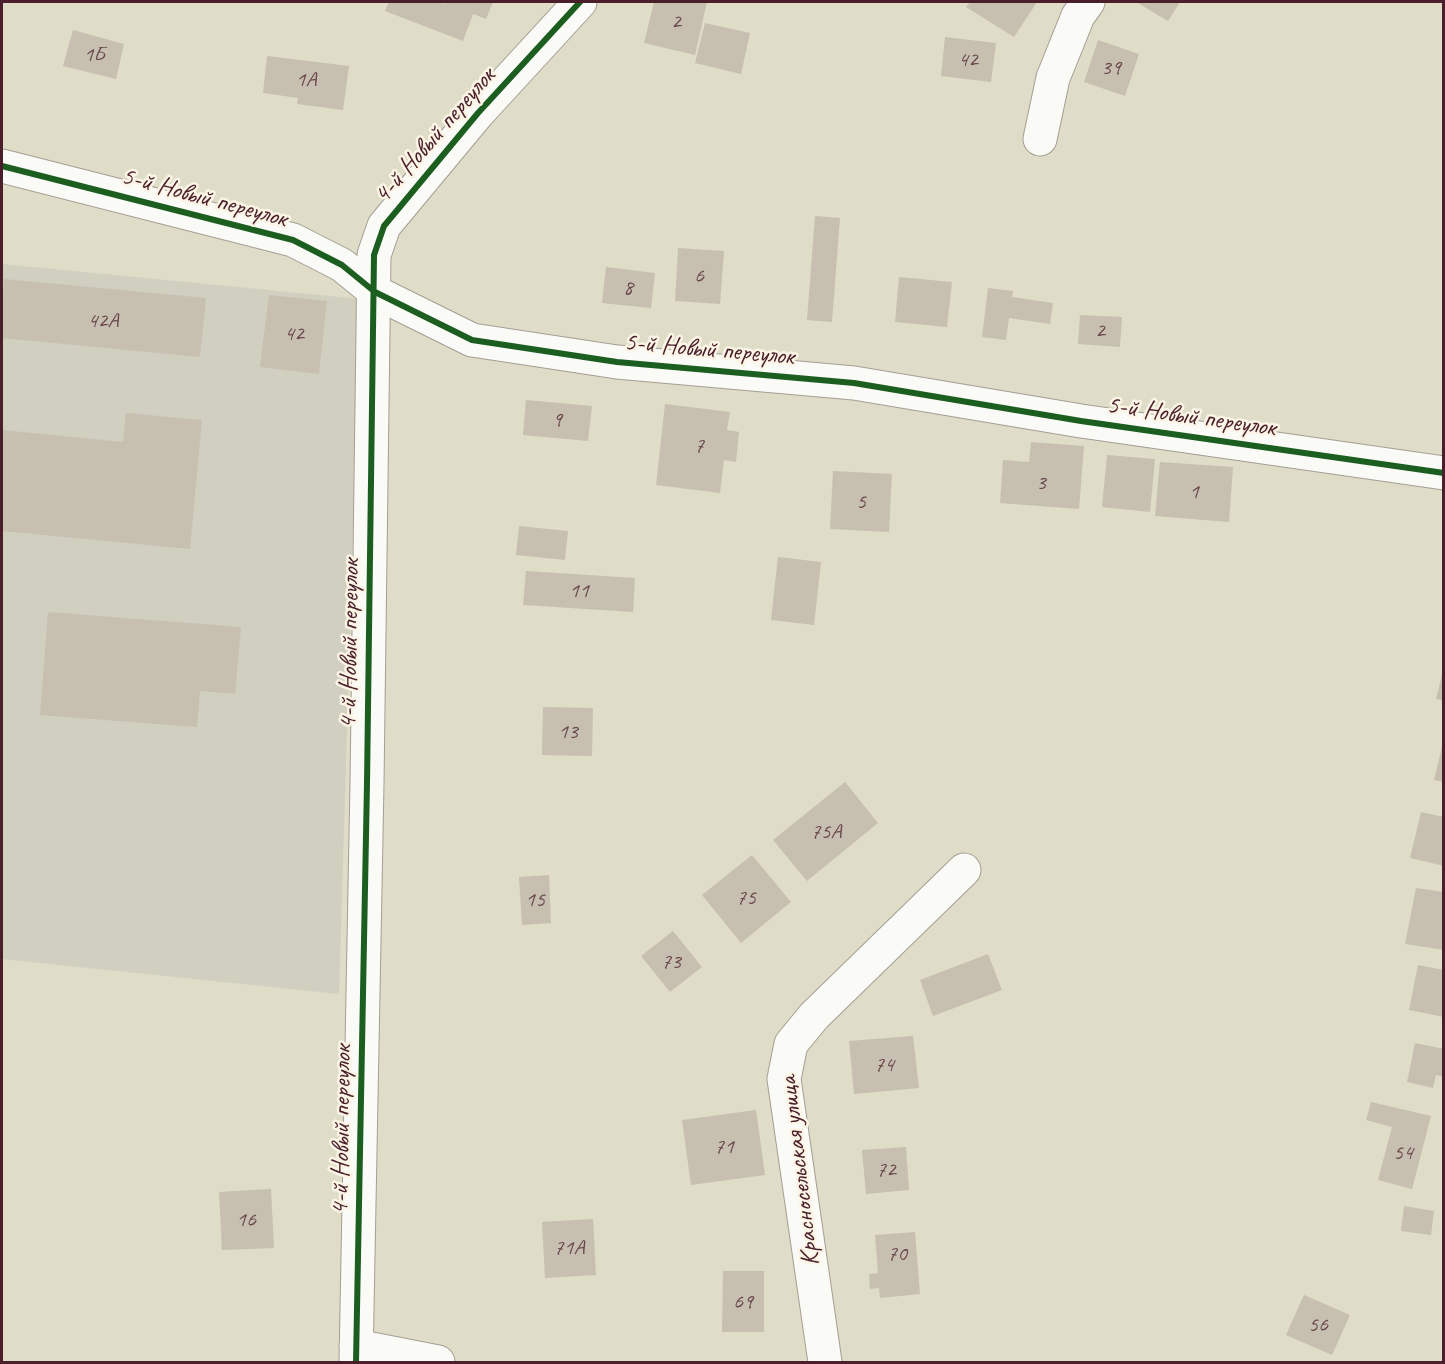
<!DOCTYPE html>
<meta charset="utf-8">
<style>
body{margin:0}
#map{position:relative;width:1445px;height:1364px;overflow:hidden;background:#dfdcc8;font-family:Caveat,sans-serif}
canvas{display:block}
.frame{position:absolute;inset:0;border:3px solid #4a1f2b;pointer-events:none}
</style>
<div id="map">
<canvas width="1445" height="1364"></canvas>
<div class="frame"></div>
</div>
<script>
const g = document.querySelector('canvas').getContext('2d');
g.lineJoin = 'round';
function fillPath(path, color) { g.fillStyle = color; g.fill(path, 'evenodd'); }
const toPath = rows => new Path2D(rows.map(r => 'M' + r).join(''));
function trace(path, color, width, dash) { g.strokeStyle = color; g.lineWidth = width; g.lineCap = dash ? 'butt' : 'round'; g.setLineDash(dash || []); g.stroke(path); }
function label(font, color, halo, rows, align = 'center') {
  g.font = font + ' Caveat,sans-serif'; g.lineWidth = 5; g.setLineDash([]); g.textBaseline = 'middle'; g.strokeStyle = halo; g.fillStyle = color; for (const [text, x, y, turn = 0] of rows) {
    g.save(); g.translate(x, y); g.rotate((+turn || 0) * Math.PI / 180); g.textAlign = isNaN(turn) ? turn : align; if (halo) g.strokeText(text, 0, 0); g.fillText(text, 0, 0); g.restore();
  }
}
fillPath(toPath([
 [2,264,360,299,339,994,2,959]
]), '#d1cfbf');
fillPath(toPath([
 [389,2,440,2,446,4,447,2,493,2,486,19,473,14,463,41,385,11],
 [654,2,707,2,695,55,644,43],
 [970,2,1037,2,1014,37,966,7],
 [1136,2,1180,2,1168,21],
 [705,23,750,33,741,74,695,63],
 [73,30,124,44,116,79,63,66],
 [945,37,996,43,991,82,941,76],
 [1098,40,1139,54,1125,96,1084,82],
 [267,56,349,66,343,110,297,104,298,98,263,93],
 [815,216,840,218,832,322,807,320],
 [678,248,724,251,720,304,675,301],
 [606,267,655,273,651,308,602,303],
 [899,277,952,282,947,327,895,322],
 [4,279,206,298,200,357,2,338,2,304],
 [988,288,1013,291,1012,297,1053,303,1050,324,1009,318,1006,340,982,337],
 [269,295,327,301,319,374,260,367],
 [1080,315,1122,317,1120,347,1078,344],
 [526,400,592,406,588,441,523,435],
 [665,404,730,412,727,430,739,432,736,462,724,460,720,493,656,485],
 [126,413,202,420,190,549,2,531,2,430,123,442],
 [1031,442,1084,446,1079,509,1000,503,1003,460,1029,462],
 [1107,455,1155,459,1150,512,1102,507],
 [1160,462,1233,467,1229,522,1155,516],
 [833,471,892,474,889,532,830,529],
 [519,526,568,531,565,560,516,555],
 [778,557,821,562,814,625,771,620],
 [526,571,635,578,633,612,523,605],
 [48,612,241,627,235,694,200,691,197,727,40,715],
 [1443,671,1444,671,1444,701,1436,699],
 [543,707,593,708,592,756,542,755],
 [1443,743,1444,743,1444,782,1434,780],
 [845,782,878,823,807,881,773,840],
 [1421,812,1444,817,1444,866,1410,858],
 [752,855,791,902,741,943,702,895],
 [549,875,551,923,522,925,519,877],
 [1416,888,1444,892,1444,950,1405,944],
 [673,931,702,967,670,992,641,956],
 [988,954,1002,990,933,1016,920,980],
 [1418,965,1444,970,1444,1017,1409,1010],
 [913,1036,919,1088,854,1094,849,1041],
 [1415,1043,1444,1049,1444,1077,1436,1075,1433,1088,1407,1082],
 [1371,1102,1431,1116,1412,1189,1378,1180,1392,1127,1366,1120],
 [756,1110,765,1175,691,1185,682,1120],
 [906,1147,909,1190,866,1194,862,1150],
 [271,1189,274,1248,222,1250,219,1192],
 [1404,1206,1434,1211,1431,1235,1401,1231],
 [593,1219,596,1275,545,1278,542,1222],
 [915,1232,920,1294,880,1298,879,1288,870,1289,869,1274,878,1273,875,1235],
 [723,1271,764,1271,764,1332,722,1332],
 [1304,1295,1350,1315,1332,1355,1286,1335]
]), '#c7bfb0');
const minor = toPath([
 [1040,139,1053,78,1078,16,1088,2],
 [2,166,293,240,342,265,375,292,472,340,617,362,854,383,1081,421,1444,473],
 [356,1346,438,1362],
 [356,1362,367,783,374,255,384,226,478,113,580,2],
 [825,1362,784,1079,791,1044,814,1016,964,870]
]);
trace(minor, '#a59e94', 35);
trace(minor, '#fafaf7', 33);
trace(toPath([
 [2,166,293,240,342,265,375,292,472,340,617,362,854,383,1081,421,1444,473],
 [356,1362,367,783,374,255,384,226,478,113,580,2]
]), '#1b5e20', 6);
label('22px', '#69474c', null, [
 ["2",676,22],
 ["1Б",94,55],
 ["42",968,60],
 ["39",1111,68],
 ["1А",306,80],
 ["6",699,276],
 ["8",628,288],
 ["42А",103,321],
 ["2",1100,331],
 ["42",294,334],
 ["9",557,420],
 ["7",699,446],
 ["3",1041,483],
 ["1",1194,492],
 ["5",861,502],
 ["11",579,591],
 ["13",568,732],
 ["75А",826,832],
 ["75",746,898],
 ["15",535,900],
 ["73",671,962],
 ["74",884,1065],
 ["71",724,1147],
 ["54",1403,1153],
 ["72",886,1170],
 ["16",246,1220],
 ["71А",569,1248],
 ["70",897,1254],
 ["69",743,1302],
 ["56",1318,1325]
]);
label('26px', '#4a1f2b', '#fcf5e5', [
 ["4-й Новый переулок",435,136,-49],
 ["5-й Новый переулок",204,198,15],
 ["5-й Новый переулок",709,350,5],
 ["5-й Новый переулок",1191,417,8],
 ["4-й Новый переулок",350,644,-89],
 ["4-й Новый переулок",342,1130,-89],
 ["Красносельская улица",800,1171,-97]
]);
</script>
